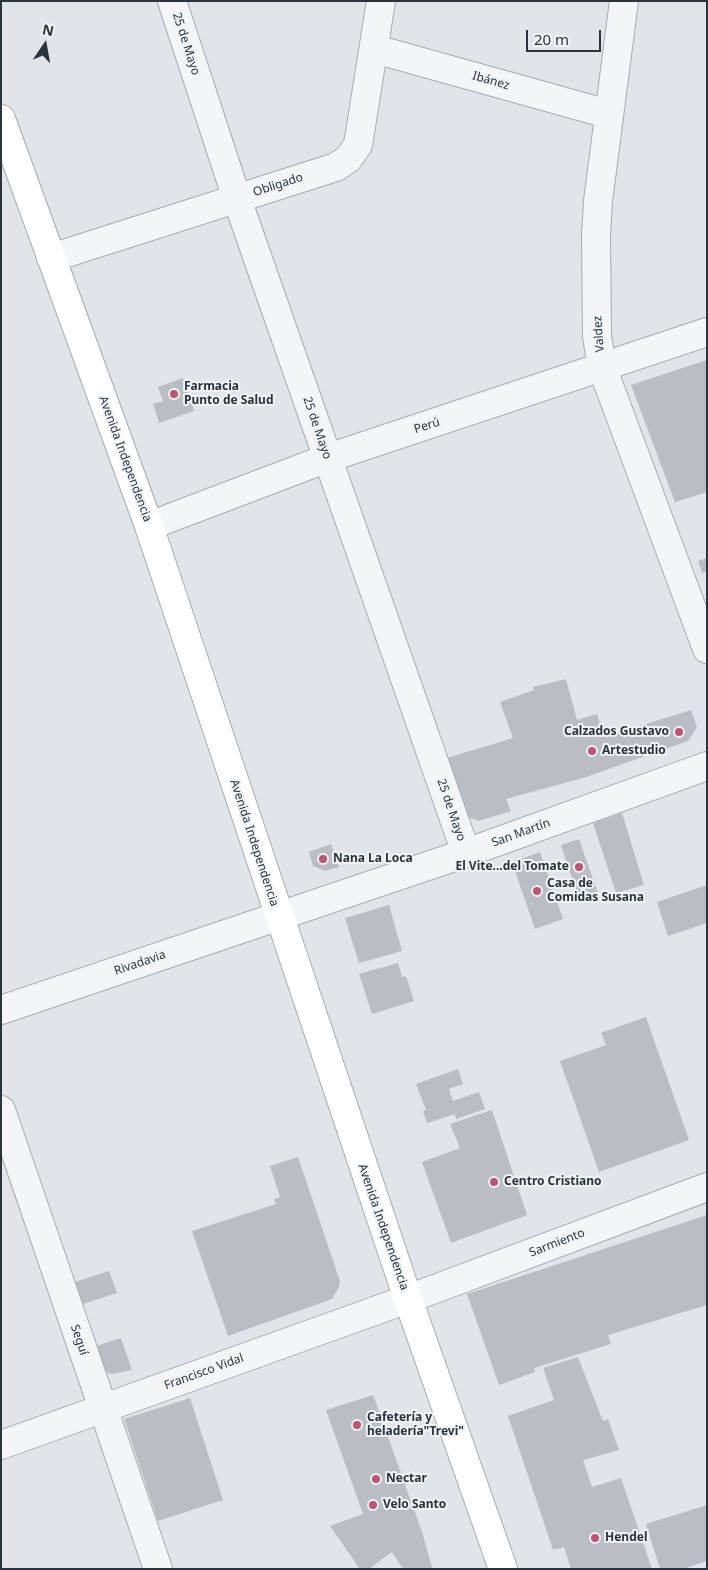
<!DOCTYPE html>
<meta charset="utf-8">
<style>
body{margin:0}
#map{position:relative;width:708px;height:1570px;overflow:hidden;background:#e1e4e8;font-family:"Noto Sans",sans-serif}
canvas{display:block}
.frame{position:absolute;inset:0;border:2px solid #2b343d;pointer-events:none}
.north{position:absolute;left:20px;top:20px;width:50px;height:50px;-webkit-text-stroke:4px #f0f3f5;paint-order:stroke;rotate:12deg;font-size:14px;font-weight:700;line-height:20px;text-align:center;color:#2b343d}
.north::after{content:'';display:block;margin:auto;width:18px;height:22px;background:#2b343d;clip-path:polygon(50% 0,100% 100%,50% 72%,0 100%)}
.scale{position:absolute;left:526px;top:30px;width:75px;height:22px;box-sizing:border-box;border:2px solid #2b343d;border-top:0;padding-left:6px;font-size:15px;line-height:18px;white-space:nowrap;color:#2b343d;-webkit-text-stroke:4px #f0f3f5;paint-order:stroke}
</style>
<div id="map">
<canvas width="708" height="1570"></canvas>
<div class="frame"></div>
<div class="north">N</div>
<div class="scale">20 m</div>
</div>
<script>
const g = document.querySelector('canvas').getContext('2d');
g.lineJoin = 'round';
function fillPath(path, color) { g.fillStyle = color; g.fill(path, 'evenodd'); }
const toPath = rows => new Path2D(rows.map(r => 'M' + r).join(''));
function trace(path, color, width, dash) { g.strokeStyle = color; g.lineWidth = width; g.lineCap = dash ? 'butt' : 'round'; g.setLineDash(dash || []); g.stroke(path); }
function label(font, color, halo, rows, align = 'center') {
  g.font = font + ' "Noto Sans",sans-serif'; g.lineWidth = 4; g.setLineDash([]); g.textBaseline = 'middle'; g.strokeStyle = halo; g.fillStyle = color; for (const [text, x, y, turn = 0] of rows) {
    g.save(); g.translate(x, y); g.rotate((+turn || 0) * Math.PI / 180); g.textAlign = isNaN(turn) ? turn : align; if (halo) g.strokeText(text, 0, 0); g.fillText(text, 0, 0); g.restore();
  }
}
fillPath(toPath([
 [707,360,707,492,675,502,631,385],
 [183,378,194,411,159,423,153,404,163,401,158,387],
 [707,558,707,571,702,573,698,561],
 [566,679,577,720,597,714,604,737,691,710,697,727,688,741,583,778,506,799,511,811,478,821,462,814,444,759,513,738,500,702,534,690,533,687],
 [622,813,644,885,616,893,593,823],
 [579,839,599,896,590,899,587,890,577,893,561,845],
 [331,844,339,867,325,871,313,866,309,852],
 [540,852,563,919,535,929,512,862],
 [707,885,707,923,668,936,657,902],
 [389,905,402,951,359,963,345,918],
 [398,963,402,977,406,976,414,1001,372,1014,359,974],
 [646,1017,689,1140,599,1172,560,1061,606,1045,601,1033],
 [458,1069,463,1084,449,1089,453,1101,479,1092,485,1109,456,1119,455,1114,427,1123,423,1111,426,1110,416,1084],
 [492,1110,527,1215,451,1243,422,1162,460,1148,450,1124],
 [298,1157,340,1281,339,1287,332,1299,228,1336,192,1231,276,1204,274,1199,280,1197,270,1166],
 [707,1215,707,1305,608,1335,611,1344,534,1368,535,1372,499,1385,467,1294],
 [109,1271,117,1293,77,1306,69,1284],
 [121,1338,132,1370,111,1374,104,1371,93,1347],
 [578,1357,603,1421,608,1419,619,1450,583,1460,592,1487,621,1478,652,1569,571,1569,564,1547,553,1550,508,1416,554,1400,543,1368],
 [373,1395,422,1532,432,1567,430,1569,403,1569,392,1552,369,1569,360,1569,330,1526,363,1514,326,1410],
 [190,1398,223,1500,158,1521,124,1419],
 [707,1505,707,1561,683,1569,660,1569,646,1524]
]), '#b9bec4');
const street = toPath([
 [172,1,237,199,466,853],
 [624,1,598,201,596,235,597,336,602,367,707,649],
 [375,49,608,114],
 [51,258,336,167,348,159,358,145,381,1],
 [149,526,328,458,707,332],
 [1,1010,466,853,707,766],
 [1,1110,158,1569],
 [1,1445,408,1299,707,1187]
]);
const secondary = toPath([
 [1,119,149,526,408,1299,503,1569]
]);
trace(street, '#a7acb1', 30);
trace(secondary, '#a7acb1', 30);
trace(street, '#f3f5f7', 28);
trace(secondary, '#fff', 28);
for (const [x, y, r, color] of [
 [174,394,5,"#be546e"],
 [679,732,5,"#be546e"],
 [592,751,5,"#be546e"],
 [323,859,5,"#be546e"],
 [579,867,5,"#be546e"],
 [537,891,5,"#be546e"],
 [494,1182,5,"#be546e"],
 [357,1425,5,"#be546e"],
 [376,1479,5,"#be546e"],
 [373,1505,5,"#be546e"],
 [595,1538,5,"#be546e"]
]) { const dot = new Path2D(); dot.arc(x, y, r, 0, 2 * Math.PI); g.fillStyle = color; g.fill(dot); trace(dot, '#f0f3f5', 2); }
label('12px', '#2b343d', '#f0f3f5', [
 ["25 de Mayo",186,44,72],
 ["Ibánez",491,81,16],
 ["Obligado",278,185,-18],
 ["Valdez",599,334,-94],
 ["Perú",427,426,-18],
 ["25 de Mayo",317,428,71],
 ["Avenida Independencia",125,459,70],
 ["25 de Mayo",451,810,71],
 ["San Martín",521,833,-20],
 ["Avenida Independencia",254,843,72],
 ["Rivadavia",140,963,-19],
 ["Avenida Independencia",383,1227,71],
 ["Sarmiento",557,1243,-21],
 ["Seguí",79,1340,71],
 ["Francisco Vidal",204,1372,-20]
]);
label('bold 12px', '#2b343d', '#f0f3f5', [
 ["Farmacia",184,387],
 ["Punto de Salud",184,401],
 ["Calzados Gustavo",669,732,"right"],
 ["Artestudio",602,751],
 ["Nana La Loca",333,859],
 ["El Vite...del Tomate",569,867,"right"],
 ["Casa de",547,884],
 ["Comidas Susana",547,898],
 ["Centro Cristiano",504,1182],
 ["Cafetería y",367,1418],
 ["heladería\"Trevi\"",367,1432],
 ["Nectar",386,1479],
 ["Velo Santo",383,1505],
 ["Hendel",605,1538]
], 'left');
</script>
